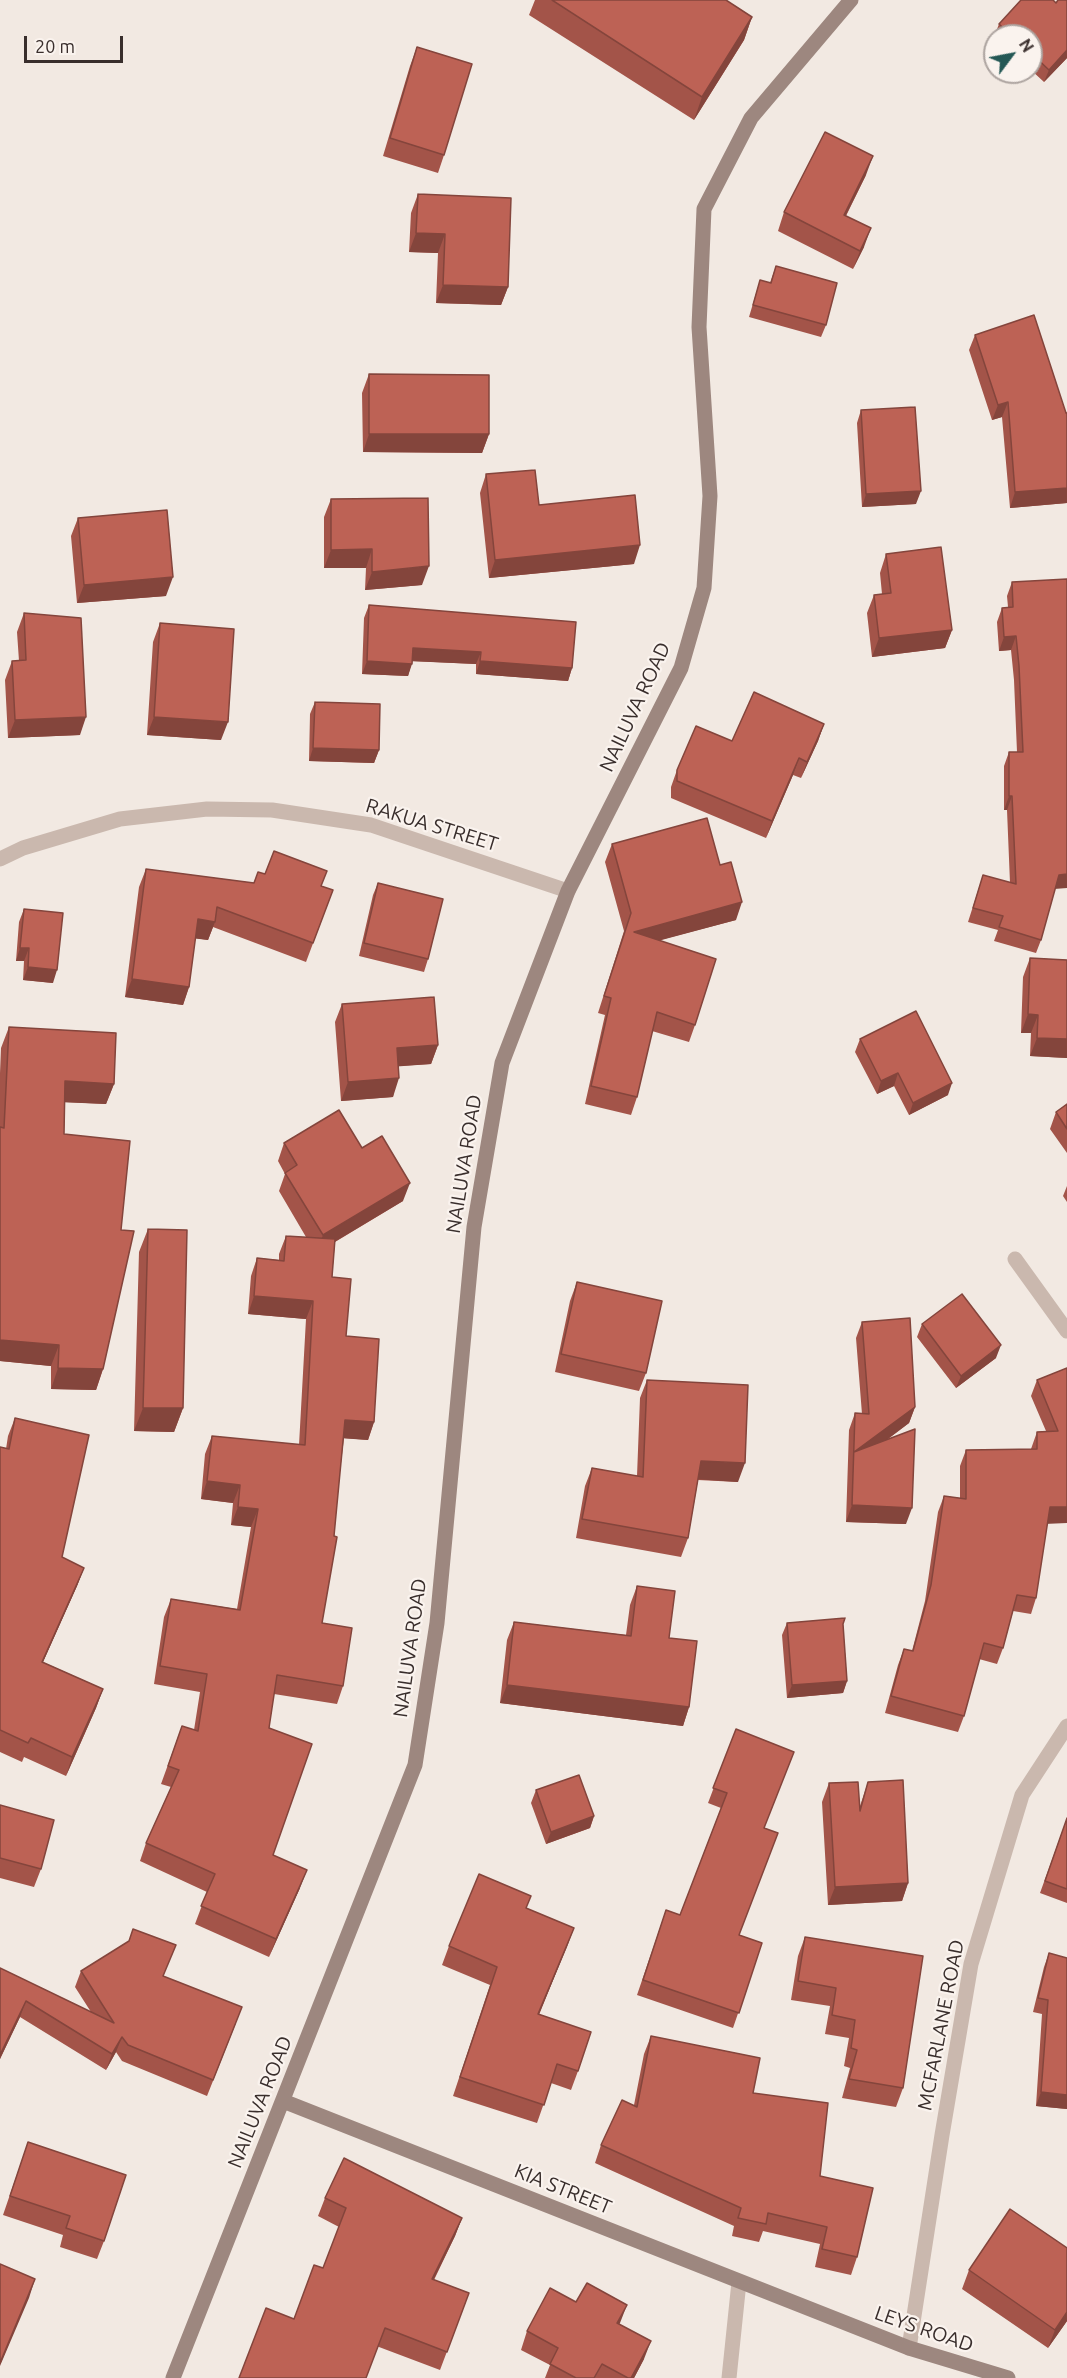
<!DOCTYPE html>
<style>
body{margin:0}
#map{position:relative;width:1067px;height:2378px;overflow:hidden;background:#f2e9e2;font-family:Ubuntu,sans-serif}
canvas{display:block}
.north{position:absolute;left:983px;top:24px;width:60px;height:60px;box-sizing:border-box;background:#faf3ee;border:2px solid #ada4a0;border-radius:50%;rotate:58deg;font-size:16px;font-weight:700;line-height:24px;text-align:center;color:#392e2c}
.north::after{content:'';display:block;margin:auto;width:21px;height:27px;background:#245855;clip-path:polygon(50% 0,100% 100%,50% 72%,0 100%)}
.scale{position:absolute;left:24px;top:36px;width:99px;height:27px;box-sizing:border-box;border:3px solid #392e2c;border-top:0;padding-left:8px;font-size:18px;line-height:21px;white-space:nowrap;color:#392e2c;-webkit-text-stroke:4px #faf3ee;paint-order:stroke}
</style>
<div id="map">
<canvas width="1067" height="2378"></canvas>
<div class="north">N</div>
<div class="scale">20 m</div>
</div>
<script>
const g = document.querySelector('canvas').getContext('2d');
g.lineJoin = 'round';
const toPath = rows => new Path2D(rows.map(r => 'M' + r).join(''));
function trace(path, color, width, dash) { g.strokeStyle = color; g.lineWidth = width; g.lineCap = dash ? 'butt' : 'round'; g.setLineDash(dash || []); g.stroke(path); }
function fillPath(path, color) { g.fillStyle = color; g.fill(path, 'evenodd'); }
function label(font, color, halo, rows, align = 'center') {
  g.font = font + ' Ubuntu,sans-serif'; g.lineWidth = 4.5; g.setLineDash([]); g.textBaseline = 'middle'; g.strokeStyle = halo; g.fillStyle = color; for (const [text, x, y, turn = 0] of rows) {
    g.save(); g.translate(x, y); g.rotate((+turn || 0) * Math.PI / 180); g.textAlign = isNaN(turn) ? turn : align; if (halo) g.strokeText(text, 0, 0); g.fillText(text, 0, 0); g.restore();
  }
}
trace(toPath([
 [0,859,23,848,120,819,207,809,272,810,371,825,568,891],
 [1015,1259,1067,1331],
 [909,2348,942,2135,971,1964,1022,1795,1067,1726],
 [729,2378,739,2282]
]), '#cab8ae', 15);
trace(toPath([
 [283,2101,909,2348,1008,2378],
 [173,2378,415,1765,437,1623,474,1227,502,1063,568,891,681,668,704,588,710,496,699,327,704,209,751,118,851,0]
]), '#9d877f', 15);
fillPath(toPath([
 [535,0,726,0,752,17,744,40,694,120,529,15],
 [1056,3,1067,58,1044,82,1031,70,1031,36,995,36,995,37,994,37,999,24],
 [417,47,444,155,438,173,383,156,410,66],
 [866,175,846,216,864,247,853,269,778,231,784,212],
 [418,194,508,287,501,305,436,303,438,253,409,252,411,213],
 [776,266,826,325,821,337,749,317,760,280,770,283],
 [975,335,1067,413,1067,503,1010,508,1002,417,992,420,969,350],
 [369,374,489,434,482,453,363,452,362,393],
 [861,410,916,504,862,507,857,423],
 [486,474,634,564,489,578,480,493],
 [331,499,422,585,365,590,366,568,324,568,324,517],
 [78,518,166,596,77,603,71,536],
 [886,554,952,630,945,648,872,657,867,613,874,595,882,594,880,573],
 [1012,582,1055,889,1041,940,1036,953,994,941,998,930,968,922,983,875,1010,883,1007,810,1004,810,1004,766,1009,752,1017,752,1014,680,1011,650,999,651,997,622,1002,608,1008,607,1007,596],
 [369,605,572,668,568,681,476,674,476,664,412,661,408,676,362,674,364,618],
 [24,613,80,735,8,738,5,680,12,661,19,661,17,632],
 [160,623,221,740,147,735,153,642],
 [315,702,379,750,374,763,309,761,310,714],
 [824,724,818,741,801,778,793,775,766,838,671,798,671,787,677,770,732,741],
 [612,844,736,920,660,940,695,1025,689,1042,652,1031,637,1097,631,1115,585,1104,605,1015,598,1013,624,931,605,862],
 [146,869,254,883,265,874,321,886,333,890,306,962,213,927,208,940,195,938,189,987,183,1005,125,997,139,887],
 [378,883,428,959,424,972,359,956,373,895],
 [24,909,53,983,23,980,24,961,16,961,19,922],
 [1030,958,1067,960,1067,1058,1030,1056,1031,1033,1021,1033,1023,977],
 [342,1004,438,1045,431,1064,398,1066,393,1097,341,1101,335,1022],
 [9,1027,114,1084,106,1104,65,1102,64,1134,103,1369,96,1390,51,1389,51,1366,0,1361,0,1073,1,1048],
 [860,1039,948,1095,909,1115,894,1086,877,1094,855,1052],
 [1067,1104,1067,1153,1050,1129,1056,1112],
 [284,1143,362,1148,403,1201,335,1242,332,1277,346,1336,374,1422,368,1440,344,1438,322,1623,343,1686,337,1704,274,1694,269,1728,273,1855,300,1888,269,1957,195,1924,207,1892,140,1861,146,1843,171,1787,161,1784,182,1726,194,1730,200,1692,154,1684,164,1617,171,1599,237,1609,251,1527,231,1525,233,1503,201,1499,205,1454,212,1436,299,1445,306,1319,248,1314,251,1276,257,1258,279,1260,279,1254,286,1236,306,1237,279,1191,285,1174,278,1161],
 [1067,1186,1067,1202,1063,1196],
 [148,1229,183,1408,174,1432,134,1431,139,1252],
 [577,1282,646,1373,639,1391,555,1372,570,1301],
 [862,1322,915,1407,909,1423,888,1439,906,1524,846,1522,849,1430,855,1413,862,1414,856,1338],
 [922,1324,996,1358,956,1388,917,1337],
 [1067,1368,1047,1524,1036,1598,1031,1614,1013,1611,1003,1648,997,1664,979,1659,964,1716,958,1732,885,1713,898,1665,904,1649,912,1651,925,1601,938,1512,944,1496,960,1498,960,1466,966,1450,1031,1449,1037,1432,1046,1431,1031,1396,1037,1380],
 [647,1380,738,1482,698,1480,688,1538,681,1557,576,1538,585,1486,592,1468,637,1476,640,1398],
 [15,1418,62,1557,84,1568,77,1586,43,1662,103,1689,96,1708,66,1776,24,1757,22,1762,0,1752,0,1447,6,1449,8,1436],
 [637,1586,669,1638,689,1707,683,1726,500,1703,507,1640,514,1622,626,1635,630,1605],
 [787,1623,843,1624,847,1681,843,1693,787,1698,782,1635],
 [736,1729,765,1828,739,1935,762,1943,733,2028,637,1995,666,1910,680,1915,721,1808,708,1803],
 [868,1782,908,1883,902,1901,828,1905,822,1802,829,1783,860,1806],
 [536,1790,594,1816,590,1828,546,1844,531,1803],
 [0,1805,41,1869,34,1887,0,1878],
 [1067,1818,1067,1903,1040,1893],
 [531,1896,526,1908,574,1928,539,2015,578,2071,571,2090,551,2083,537,2123,453,2096,490,1985,442,1965,449,1946],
 [805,1937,903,2088,896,2107,842,2098,850,2068,844,2066,849,2038,825,2034,830,2006,791,2000,798,1956],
 [1049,1953,1067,2109,1036,2106,1042,2014,1033,2012,1044,1967],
 [0,1968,91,2012,75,1987,81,1971,164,1977,236,2023,207,2096,122,2061,116,2052,106,2070,20,2017,0,2059],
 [651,2036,753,2093,820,2176,857,2257,851,2275,815,2267,820,2244,763,2231,759,2242,732,2236,734,2226,595,2163,601,2145,634,2105,644,2054],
 [28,2142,104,2241,97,2259,60,2247,63,2235,3,2215],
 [325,2198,462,2218,455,2236,434,2280,469,2293,440,2370,379,2347,294,2319,323,2268,339,2227,318,2216],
 [969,2270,1067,2321,1048,2348,962,2289],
 [620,2324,644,2359,634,2378,545,2378,550,2365,521,2350,527,2331]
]), '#a35449');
fillPath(toPath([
 [752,17,744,40,694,120,702,97],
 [1067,50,1067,58,1044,82,1049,70],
 [873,156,866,175,837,233,844,215],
 [871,228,864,247,853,269,860,251],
 [416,233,445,234,438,253,409,252],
 [443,285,508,287,501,305,436,303],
 [1008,402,1002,417,992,420,998,405],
 [369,434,489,434,482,453,363,452],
 [1067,488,1067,503,1010,508,1015,492],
 [921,491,916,504,862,507,866,494],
 [640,545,634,564,489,578,495,560],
 [372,549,366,568,324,568,331,550],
 [429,566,422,585,365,590,372,572],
 [173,577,166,596,77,603,84,585],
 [952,630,945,648,872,657,879,638],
 [1016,636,1011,650,999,651,1004,637],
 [413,648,481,652,476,664,408,661],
 [367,661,412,664,408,676,362,674],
 [480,661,572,668,568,681,476,674],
 [86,717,80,735,8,738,15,720],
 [154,717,228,722,221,740,147,735],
 [824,724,818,741,801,778,807,762],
 [313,748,379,750,374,763,309,761],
 [799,758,793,775,766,838,772,821],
 [1009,796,1012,796,1007,810,1004,810],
 [1067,874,1067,888,1054,889,1059,875],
 [742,902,736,920,628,949,634,932],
 [198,919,215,922,208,940,191,938],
 [20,948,29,948,24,961,16,961],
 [28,967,57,970,53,983,23,980],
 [132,979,189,987,183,1005,125,997],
 [1028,1014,1038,1015,1031,1033,1021,1033],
 [1037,1038,1067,1039,1067,1058,1030,1056],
 [438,1045,431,1064,390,1067,397,1048],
 [898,1073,894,1086,877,1094,881,1081],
 [399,1078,393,1097,341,1101,348,1082],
 [65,1081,114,1084,106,1104,58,1102],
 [952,1083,948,1095,909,1115,913,1103],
 [410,1183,403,1201,316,1253,323,1235],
 [254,1296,313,1301,306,1319,248,1314],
 [0,1340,59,1345,51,1366,0,1361],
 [1001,1345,996,1358,956,1388,961,1376],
 [58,1368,103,1369,96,1390,51,1389],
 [915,1407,909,1423,853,1465,854,1452],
 [143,1408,183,1408,174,1432,134,1431],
 [345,1420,374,1422,368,1440,339,1438],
 [701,1461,745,1463,738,1482,694,1479],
 [207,1481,240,1485,233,1503,201,1499],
 [852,1505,912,1508,906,1524,846,1522],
 [238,1507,258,1509,251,1527,231,1525],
 [1050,1507,1067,1507,1067,1523,1044,1524],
 [84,1568,77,1586,35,1680,42,1662],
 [847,1681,843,1693,787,1698,792,1685],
 [507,1685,689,1707,683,1726,500,1703],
 [103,1689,96,1708,66,1776,72,1757],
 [594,1816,590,1828,546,1844,551,1832],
 [307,1870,300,1888,269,1957,276,1939],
 [908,1883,902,1901,828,1905,835,1887],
 [574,1928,567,1947,531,2033,538,2014],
 [26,2001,20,2017,0,2059,0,2055],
 [122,2037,116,2052,106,2070,112,2054],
 [1041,2092,1067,2095,1067,2109,1036,2106],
 [462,2218,455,2236,425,2297,432,2279],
 [35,2279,29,2298,0,2366,0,2363],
 [627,2305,620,2323,611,2341,617,2323],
 [1067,2312,1067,2321,1048,2348,1055,2330],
 [651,2341,644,2359,634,2378,631,2378]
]), '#84453c');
const building = toPath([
 [552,0,726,0,752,17,702,97,552,0],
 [1021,0,1053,0,1056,3,1058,0,1067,0,1067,50,1049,70,1031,53,1031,36,1012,36,999,24,1021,0],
 [417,47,472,64,444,155,390,138,417,47],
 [825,132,873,156,844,215,871,228,860,251,784,212,825,132],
 [418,194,511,198,508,287,443,285,445,234,416,233,418,194],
 [776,266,837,283,826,325,753,305,760,280,771,283,776,266],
 [1034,315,1066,413,1067,413,1067,488,1015,492,1008,402,998,405,975,335,1034,315],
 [369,374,489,375,489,434,369,434,369,374],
 [915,407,921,491,866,494,861,410,915,407],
 [535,470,539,505,635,495,640,545,495,560,486,474,535,470],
 [428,498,429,566,372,572,372,549,331,550,331,499,428,498],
 [167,510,173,577,84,585,78,518,167,510],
 [941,547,952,630,879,638,874,595,891,593,886,554,941,547],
 [1067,579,1067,874,1059,875,1041,940,999,927,1003,916,973,908,983,875,1016,884,1012,796,1009,796,1009,752,1023,752,1019,666,1016,636,1004,637,1002,608,1013,607,1012,582,1067,579],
 [369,605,576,622,572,668,480,661,481,652,413,648,412,664,367,661,369,605],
 [24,613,81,618,86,717,15,720,12,661,26,660,24,613],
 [160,623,234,629,228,722,154,717,160,623],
 [754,692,824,724,807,762,799,758,772,821,677,781,677,770,696,726,732,741,754,692],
 [315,702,380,704,379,750,313,748,315,702],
 [707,818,720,865,731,862,742,902,634,932,716,959,695,1025,657,1012,637,1097,591,1086,611,998,604,996,631,913,612,844,707,818],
 [274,851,327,871,321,886,333,890,313,943,217,907,215,922,198,919,189,987,132,979,146,869,254,883,258,872,265,874,274,851],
 [378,883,443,899,428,959,364,943,378,883],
 [24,909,63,913,57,970,28,967,29,948,20,948,24,909],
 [1030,958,1067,960,1067,1039,1037,1038,1038,1015,1028,1014,1030,958],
 [434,997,438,1045,397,1048,399,1078,348,1082,342,1004,434,997],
 [916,1011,952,1083,913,1103,898,1073,881,1081,860,1039,916,1011],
 [9,1027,116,1033,114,1084,65,1081,64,1134,130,1141,121,1230,134,1231,103,1369,58,1368,59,1345,0,1340,0,1127,4,1128,9,1027],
 [1067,1104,1067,1129,1056,1112,1067,1104],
 [339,1110,362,1148,382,1136,410,1183,323,1235,285,1173,297,1165,284,1143,339,1110],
 [148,1229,187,1230,183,1408,143,1408,148,1229],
 [286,1236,335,1239,332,1277,351,1279,346,1336,379,1339,374,1422,345,1420,334,1536,337,1537,322,1623,352,1628,343,1686,277,1675,269,1728,312,1744,273,1855,307,1870,276,1939,201,1906,215,1874,146,1843,179,1770,168,1766,182,1726,198,1731,207,1674,160,1666,171,1599,240,1610,258,1509,238,1507,240,1485,207,1481,212,1436,305,1445,313,1301,254,1296,257,1258,284,1261,286,1236],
 [577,1282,662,1301,646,1373,561,1354,577,1282],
 [962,1294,1001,1345,961,1376,922,1324,962,1294],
 [910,1318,915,1407,854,1452,915,1429,912,1508,852,1505,855,1413,869,1414,862,1322,910,1318],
 [1067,1368,1067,1507,1050,1507,1036,1598,1017,1595,1003,1648,984,1643,964,1716,891,1696,904,1649,913,1651,931,1585,944,1496,966,1499,966,1450,1037,1449,1037,1432,1058,1431,1037,1380,1067,1368],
 [647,1380,748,1385,745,1463,701,1461,688,1538,582,1519,592,1468,643,1477,647,1380],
 [15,1418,89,1435,62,1557,84,1568,42,1662,103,1689,72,1757,31,1738,28,1743,0,1730,0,1447,9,1449,15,1418],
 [637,1586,675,1591,669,1638,697,1641,689,1707,507,1685,514,1622,631,1636,637,1586],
 [845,1618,843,1624,847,1681,792,1685,787,1623,845,1618],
 [736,1729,794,1752,764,1828,778,1833,739,1935,762,1943,739,2013,643,1980,666,1910,680,1915,727,1793,713,1788,736,1729],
 [579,1775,594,1816,551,1832,536,1790,579,1775],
 [903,1780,908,1883,835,1887,829,1783,858,1782,860,1811,868,1782,903,1780],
 [0,1805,54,1820,41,1869,0,1858,0,1805],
 [1067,1818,1067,1889,1045,1881,1067,1818],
 [479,1874,531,1896,526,1908,574,1928,538,2014,591,2032,578,2071,557,2064,544,2105,460,2077,497,1967,449,1946,479,1874],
 [133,1929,176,1945,163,1976,242,2007,213,2080,128,2045,122,2037,112,2054,26,2001,0,2055,0,1968,114,2023,81,1971,129,1941,133,1929],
 [805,1937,923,1956,903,2088,849,2079,857,2050,851,2048,855,2020,832,2015,836,1988,798,1981,805,1937],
 [1049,1953,1067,1958,1067,2095,1041,2092,1048,2000,1038,1998,1049,1953],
 [651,2036,760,2058,753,2093,828,2103,820,2176,873,2188,857,2257,822,2249,827,2227,768,2213,766,2224,738,2218,741,2208,601,2145,622,2100,637,2107,651,2036],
 [28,2142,126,2175,104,2241,66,2228,70,2216,10,2196,28,2142],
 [344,2158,462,2218,432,2279,469,2293,447,2352,385,2328,366,2378,239,2378,266,2308,294,2319,314,2265,323,2268,346,2208,325,2198,344,2158],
 [1010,2209,1067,2248,1067,2312,1055,2330,969,2270,1010,2209],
 [0,2264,35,2279,0,2363,0,2264],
 [587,2283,627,2305,617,2323,651,2341,631,2378,628,2378,602,2364,594,2378,576,2378,550,2364,558,2348,527,2331,550,2288,576,2302,587,2283]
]);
fillPath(building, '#bd6255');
trace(building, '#84453c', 1.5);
label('20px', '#392e2c', '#faf3ee', [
 ["NAILUVA ROAD",635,707,-65],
 ["RAKUA STREET",432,825,17],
 ["NAILUVA ROAD",464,1164,-81],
 ["NAILUVA ROAD",410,1648,-82],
 ["MCFARLANE ROAD",941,2025,-79],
 ["NAILUVA ROAD",260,2102,-68],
 ["KIA STREET",563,2189,22],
 ["LEYS ROAD",924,2329,19]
]);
</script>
